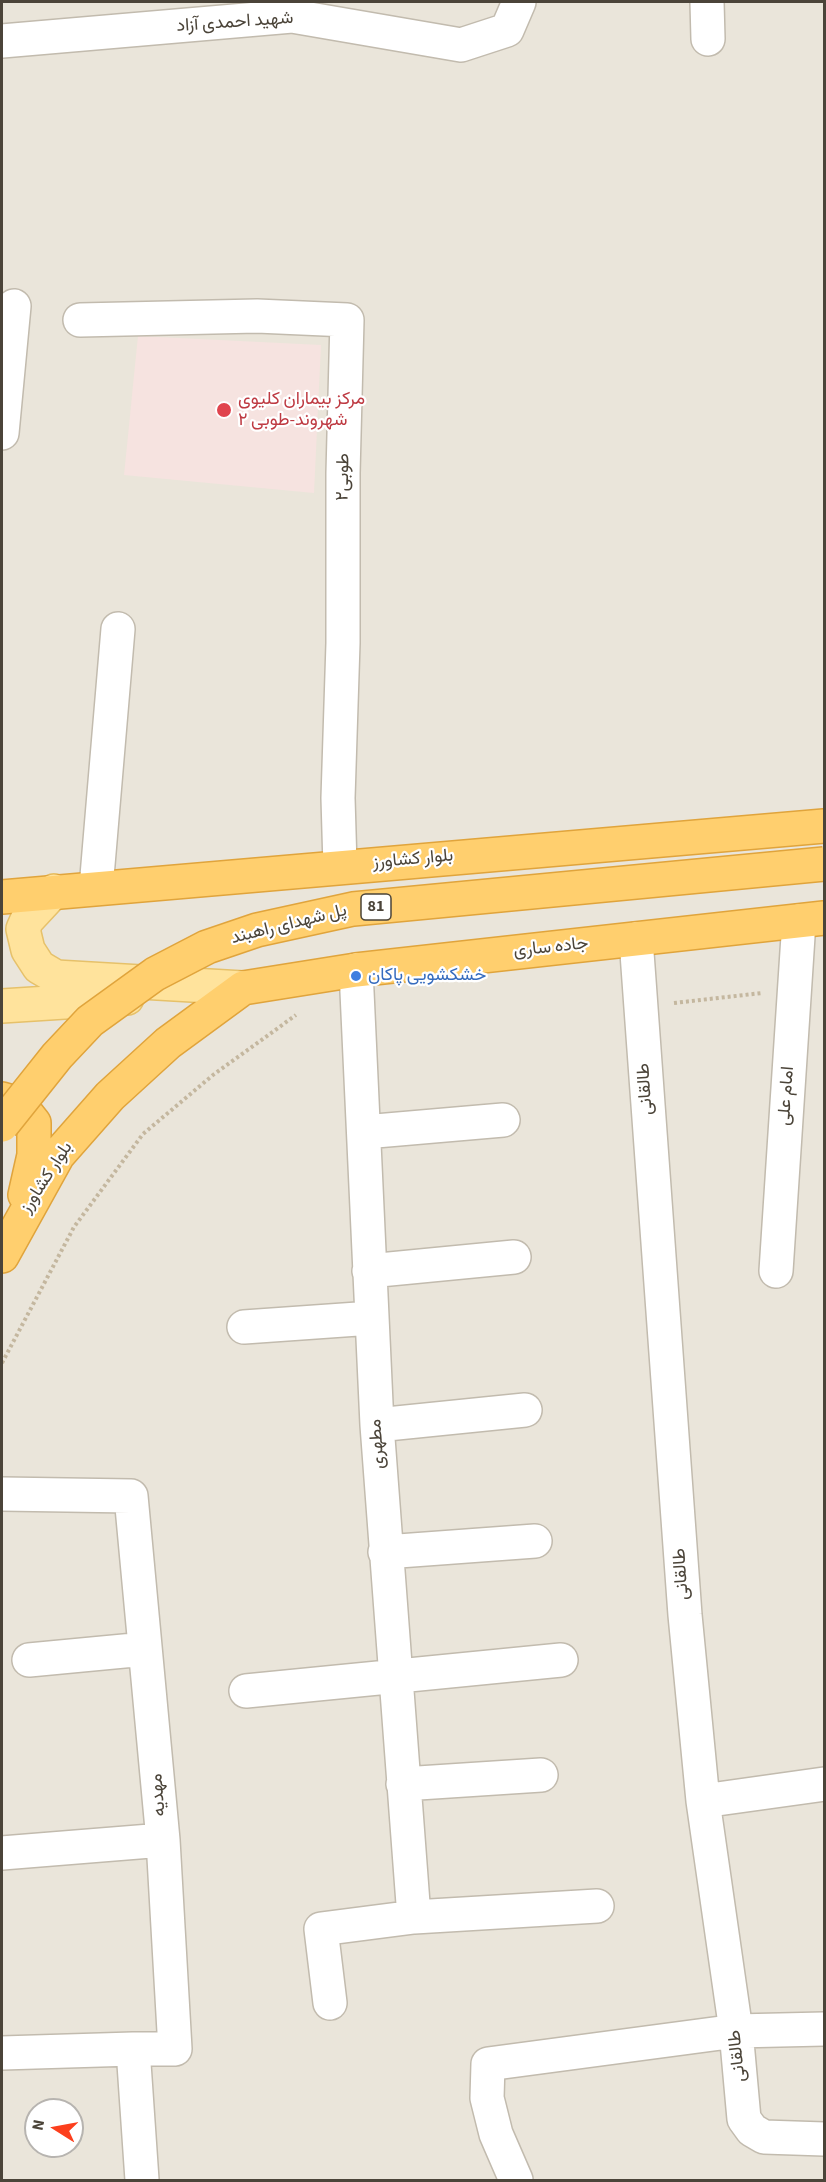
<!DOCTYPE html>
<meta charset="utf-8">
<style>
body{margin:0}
#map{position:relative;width:826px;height:2182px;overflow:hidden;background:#f6f3ec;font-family:"Source Sans 3",sans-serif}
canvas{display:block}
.frame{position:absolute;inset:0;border:3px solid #4b4439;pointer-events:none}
.north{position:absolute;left:24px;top:2098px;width:60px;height:60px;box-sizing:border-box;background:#fff;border:2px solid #b7b4b0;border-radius:50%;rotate:281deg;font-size:16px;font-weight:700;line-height:24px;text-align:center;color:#4b4439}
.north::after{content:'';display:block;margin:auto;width:21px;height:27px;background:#fc3f1d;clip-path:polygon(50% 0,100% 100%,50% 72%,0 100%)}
</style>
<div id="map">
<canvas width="826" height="2182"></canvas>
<div class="frame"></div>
<div class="north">N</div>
</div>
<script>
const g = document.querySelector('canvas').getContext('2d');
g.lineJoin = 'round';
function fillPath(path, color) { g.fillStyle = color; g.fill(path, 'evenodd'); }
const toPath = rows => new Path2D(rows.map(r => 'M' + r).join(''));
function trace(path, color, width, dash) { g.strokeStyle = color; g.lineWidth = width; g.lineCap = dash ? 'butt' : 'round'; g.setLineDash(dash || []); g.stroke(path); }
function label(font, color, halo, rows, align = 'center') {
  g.font = font + ' "Source Sans 3",Vazirmatn,sans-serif'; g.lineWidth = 4.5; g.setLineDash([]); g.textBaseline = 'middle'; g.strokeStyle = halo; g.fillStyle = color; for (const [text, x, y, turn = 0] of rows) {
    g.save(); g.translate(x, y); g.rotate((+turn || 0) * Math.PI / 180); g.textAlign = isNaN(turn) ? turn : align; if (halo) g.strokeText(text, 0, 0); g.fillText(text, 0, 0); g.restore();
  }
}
fillPath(toPath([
 [2,2,824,2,824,2180,2,2180],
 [36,2110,72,2110,72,2146,36,2146]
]), '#eae5da');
fillPath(toPath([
 [138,336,321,345,314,493,124,475]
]), '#f6e3e0');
const minor = toPath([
 [707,2,708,39],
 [2,41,292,16,461,45,507,30,519,2],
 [80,320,257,316,347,320,343,473,343,643,338,798,340,866],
 [2,433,14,306],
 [96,888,118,629],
 [636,939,685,1615,703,1801,736,2031,744,2119,752,2130,764,2137,824,2139],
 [356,970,377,1425,414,1917],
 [364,1132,503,1120],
 [369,1271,514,1257],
 [776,1271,799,921],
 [244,1327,372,1318],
 [377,1425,525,1410],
 [2,1494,131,1496,163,1840,175,2049,133,2049,142,2180],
 [385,1552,535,1541],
 [29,1660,145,1649],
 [246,1691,561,1660],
 [403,1784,541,1775],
 [703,1801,824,1784],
 [2,1853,163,1840],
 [330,2003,321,1929,414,1917,597,1906],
 [2,2053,133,2049],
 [516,2180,496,2134,487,2098,488,2064,736,2031,824,2029]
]);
const major = toPath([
 [54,891,27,920,23,929,28,950,39,967,56,977,243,988],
 [2,1006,127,998]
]);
const highway = toPath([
 [2,897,824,826],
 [2,1099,19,1104,34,1123,34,1155,25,1195],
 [2,1256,58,1155,110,1096,168,1043,243,988,356,970,824,918]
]);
trace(minor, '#c2bbae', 36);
trace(major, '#e6c16a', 36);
trace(highway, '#e0a43c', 36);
trace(toPath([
 [674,1003,762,993],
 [2,1363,74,1227,143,1134,213,1075,296,1015]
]), '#c4b79f', 4, [3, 3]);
trace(minor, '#fff', 33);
trace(major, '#ffe39c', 33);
trace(highway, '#ffcf6e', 33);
const highwayBridge = toPath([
 [2,1125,57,1056,90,1021,155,974,207,947,257,930,353,909,824,864]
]);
trace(highwayBridge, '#e0a43c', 36, []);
trace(highwayBridge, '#ffcf6e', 33);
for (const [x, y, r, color] of [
 [224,410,8,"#e0444e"],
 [356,976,6,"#3f7fe0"]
]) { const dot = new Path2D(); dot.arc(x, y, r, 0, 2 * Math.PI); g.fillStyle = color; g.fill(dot); trace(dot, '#fff', 2); }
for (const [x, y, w] of [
 [376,907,30]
]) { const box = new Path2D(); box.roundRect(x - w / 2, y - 13, w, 26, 4.5); g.fillStyle = '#fff'; g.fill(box); trace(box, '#4b4439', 1.5); }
label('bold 16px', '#4b4439', null, [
 ["81",376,907]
]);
label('18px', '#4b4439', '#fff', [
 ["شهید احمدی آزاد",235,23,-4],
 ["طوبی۲",344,477,-89],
 ["بلوار کشاورز",413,860,-5],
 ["پل شهدای راهبند",289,925,-14],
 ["جاده ساری",551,948,-6],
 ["طالقانی",646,1089,-94],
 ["امام علی",787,1096,-86],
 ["بلوار کشاورز",47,1178,-57],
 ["مطهری",378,1444,-94],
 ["طالقانی",682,1574,-94],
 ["مهدیه",159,1795,-95],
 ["طالقانی",738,2056,-96]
]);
label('18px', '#be3a42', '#fff', [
 ["مرکز بیماران کلیوی",238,400],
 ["شهروند-طوبی ۲",238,421]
], 'left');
label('18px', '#366cbe', '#fff', [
 ["خشکشویی پاکان",368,976]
], 'left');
</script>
